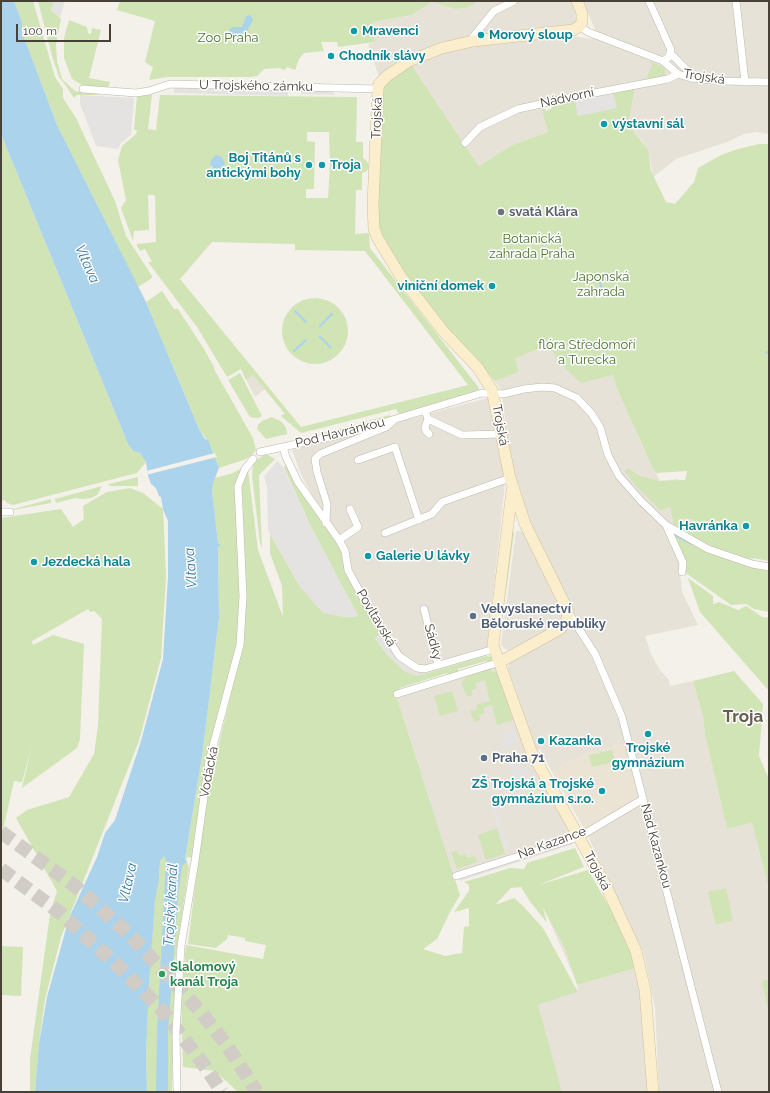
<!DOCTYPE html>
<meta charset="utf-8">
<style>
body{margin:0}
#map{position:relative;width:770px;height:1093px;overflow:hidden;background:#f4f0ea;font-family:Raleway,sans-serif}
canvas{display:block}
.frame{position:absolute;inset:0;border:2px solid #474138;pointer-events:none}
.scale{position:absolute;left:16px;top:24px;width:95px;height:18px;box-sizing:border-box;border:2px solid #474138;border-top:0;padding-left:5px;font-size:12px;line-height:14px;white-space:nowrap;color:#474138;-webkit-text-stroke:3px #fff;paint-order:stroke}
</style>
<div id="map">
<canvas width="770" height="1093"></canvas>
<div class="frame"></div>
<div class="scale">100 m</div>
</div>
<script>
const g = document.querySelector('canvas').getContext('2d');
g.lineJoin = 'round';
function fillPath(path, color) { g.fillStyle = color; g.fill(path, 'evenodd'); }
const toPath = rows => new Path2D(rows.map(r => 'M' + r).join(''));
function trace(path, color, width, dash) { g.strokeStyle = color; g.lineWidth = width; g.lineCap = dash ? 'butt' : 'round'; g.setLineDash(dash || []); g.stroke(path); }
function label(font, color, halo, rows, align = 'center') {
  g.font = font + ' Raleway,sans-serif'; g.lineWidth = 3; g.setLineDash([]); g.textBaseline = 'middle'; g.strokeStyle = halo; g.fillStyle = color; for (const [text, x, y, turn = 0] of rows) {
    g.save(); g.translate(x, y); g.rotate((+turn || 0) * Math.PI / 180); g.textAlign = isNaN(turn) ? turn : align; if (halo) g.strokeText(text, 0, 0); g.fillText(text, 0, 0); g.restore();
  }
}
fillPath(toPath([
 [479,1,574,1,579,12,576,23,567,28,477,39,379,77,368,44,375,42,372,22,412,15,432,2,455,9,467,8],
 [582,1,769,1,769,134,756,132,744,134,727,142,676,159,653,177,650,159,643,142,634,132,629,121,635,88,541,106,548,132,512,145,479,166,411,64,444,50,565,35,592,39,595,29],
 [546,343,564,367,613,375,617,389,646,454,660,481,678,479,753,558,753,567,708,553,674,535,668,538,679,562,682,592,698,625,645,636,651,654,660,670,669,680,670,686,693,681,703,717,705,735,727,829,752,823,769,889,769,979,762,981,769,1017,769,1092,659,1092,655,1008,644,954,585,830,587,753,552,772,540,749,537,750,533,741,508,668,510,661,568,629,577,620,529,527,513,474,501,390,495,381,519,372,515,359,538,349],
 [246,366,265,389,255,397,241,369],
 [488,398,506,475,486,656,426,673,403,682,350,567,301,474,292,450],
 [516,531,525,532,563,613,559,625,508,651,501,645],
 [495,661,578,841,455,880,395,692],
 [546,913,565,949,576,981],
 [636,968,640,989,648,1092,560,1092,538,1005,578,992,577,985]
]), '#e7e2d8');
fillPath(toPath([
 [624,744,638,797,585,830,552,772,587,753]
]), '#ebe4d5');
fillPath(toPath([
 [14,1,33,1,55,77,63,89,63,98,76,118,115,201,126,236,152,276,152,278,138,287,57,125,22,32,22,22],
 [38,1,54,1,51,10,61,19,56,45,57,61,62,79,75,91,102,95,77,95,74,98,66,86,59,77,52,56],
 [120,1,479,1,467,8,455,9,432,2,412,15,372,22,375,42,338,47,337,42,321,42,324,51,304,53,299,59,295,70,287,67,284,70,280,68,264,69,257,76,251,77,167,77,149,80,153,67,145,62,155,21,117,10],
 [69,20,87,27,88,33,91,34,92,28,101,30,89,78,110,82,108,88,82,85,72,79,64,58,64,38],
 [650,62,665,67,665,74,662,77,646,79,652,66],
 [411,64,479,166,512,145,548,132,541,107,543,106,546,111,551,109,553,105,635,88,629,121,634,132,648,150,651,171,666,202,675,204,694,182,698,168,721,155,738,149,759,144,769,144,769,561,753,558,741,558,703,542,674,524,670,506,661,511,636,486,625,471,628,468,640,476,660,481,685,480,687,471,656,473,653,469,617,389,613,375,581,383,564,367,546,343,538,349,515,359,519,372,495,381,441,322,387,250,390,248,388,244,385,244,380,235,377,205,383,89,391,77],
 [685,518,694,520,693,533,680,527,681,521],
 [137,95,152,95,148,129,156,130,160,95,357,97,356,142,363,142,363,158,367,161,369,166,367,171,362,173,362,190,356,190,355,234,369,233,370,248,479,388,478,391,399,414,396,409,301,433,282,417,281,415,285,414,253,375,246,380,241,369,227,377,197,327,148,262,152,262,145,249,140,251,137,246,137,244,156,242,155,195,148,195,149,230,134,231,133,241,121,208,126,200,118,160,122,146,136,134,137,130,134,130],
 [307,132,329,132,330,165,328,198,306,198,306,189,314,189,315,142,307,141],
 [214,157,223,159,224,168,221,170,212,168,210,166],
 [212,242,295,244,295,250,365,251,468,385,301,427,180,279],
 [1,134,128,444,133,451,140,453,146,462,137,473,13,505,7,503,5,500,1,501],
 [162,291,174,309,178,309,204,349,214,367,215,371,253,438,256,450,253,454,246,459,219,468,208,441,199,429,146,302],
 '282 331a33 33 0 1 1 66 0a33 33 0 1 1-66 0Z',
 [240,373,262,416,258,418,250,417,228,380],
 [390,415,390,417,364,426,339,433,323,433],
 [272,417,282,422,286,428,287,434,266,439,257,429,258,425,262,421],
 [266,454,275,459,259,475,262,548,260,543,252,475,253,465,256,460],
 [287,463,304,495,338,543,383,633,375,638,387,654,405,672,417,676,486,656,493,657,492,661,488,662,486,661,458,669,458,672,449,675,447,673,400,688,399,690,395,692,460,895,450,912,437,939,423,949,445,956,462,953,464,927,469,926,469,908,454,912,469,891,469,885,464,882,510,868,524,869,527,863,575,848,584,867,538,885,588,870,615,917,629,945,636,968,577,985,565,949,543,908,547,923,529,900,521,887,511,888,495,905,514,898,523,906,543,928,578,992,538,1005,562,1092,238,1092,215,1071,183,1067,181,1003,186,945,263,959,266,945,245,941,245,938,228,935,227,939,216,948,188,944,203,822,215,760,242,648,241,491,243,479,248,470,258,550,283,617,282,586,270,553,270,534,301,588,344,617,358,616,310,525,284,467],
 [244,467,239,478,240,645,209,761,193,858,187,857,186,860,189,867,175,962,172,1092,147,1092,146,1056,149,986,155,894,159,880,160,861,164,855,185,859,202,757,219,618,218,546,222,546,218,543,212,491,213,483,215,478,233,473],
 [138,477,138,486,109,486,109,484],
 [102,486,97,495,91,498,82,499,75,498,56,503,55,499],
 [130,488,143,493,163,509,166,577,161,658,139,741,61,937,45,999,39,1044,35,1092,30,1092,30,1059,50,914,57,891,16,818,27,810,69,797,94,754,98,726,102,619,94,611,90,612,88,609,32,641,33,645,53,635,84,644,80,739,77,748,22,788,32,746,22,782,14,781,1,839,1,518,61,509,73,527,84,519,83,506,107,492],
 [51,499,51,503,13,510,14,509],
 [510,531,513,531,514,533,504,605,500,604],
 [674,535,708,553,753,567,769,569,769,612,754,609,746,604,731,605,686,573,686,565],
 [688,578,713,596,713,604,719,602,738,610,746,606,762,617,769,618,769,691,700,612],
 [491,669,492,672,498,673,513,720,497,725,492,705,483,708,485,713,479,715,480,720,474,722,470,711,477,709,476,705,490,701,485,680,475,683,477,688,471,690,473,695,467,697,462,685,463,680,469,675],
 [734,671,763,704,759,756,769,779,769,889,752,823,727,829,705,735,703,717,693,681],
 [452,691,458,711,440,716,434,696],
 [612,750,615,762,592,767,589,755],
 [497,828,505,854,486,860,478,835],
 [457,850,459,855,465,854,467,858,475,856,477,862,457,869,451,853],
 [726,888,733,920,716,925,708,892],
 [1,946,23,947,21,996,1,995],
 [769,979,769,1017,762,981]
]), '#d1e4b6');
fillPath(toPath([
 [54,1,65,1,60,18,51,10],
 [174,87,288,88,288,96,174,93],
 [301,89,334,90,334,95,301,94],
 [613,93,617,108,578,116,575,101],
 [80,95,134,98,131,135,121,143,118,149,96,146,80,104],
 [277,461,284,468,310,525,358,616,344,617,323,613,301,588,268,530,267,487,264,477],
 [580,622,601,656,629,722,646,789,643,790,626,723,578,624],
 [380,635,392,650,409,668,405,672,387,654,375,638],
 [514,729,519,743,505,748,500,733],
 [515,759,518,769,526,766,531,781,516,785,509,761],
 [489,801,494,802,509,849,505,849],
 [571,839,573,844,460,881,458,875]
]), '#e5e3e1');
fillPath(toPath([
 [1,1,14,1,22,22,22,32,57,125,146,302,199,429,205,439,208,440,219,468,213,483,212,491,218,543,222,546,218,546,219,618,202,757,185,859,187,862,182,866,178,896,168,1032,168,1092,156,1092,157,1031,166,861,164,856,160,861,159,880,155,900,149,986,146,1056,147,1092,35,1092,39,1044,47,997,69,918,97,857,105,833,115,820,141,741,163,659,168,577,168,521,163,509,161,497,159,496,156,488,151,484,148,476,146,462,140,453,133,451,128,444,1,134],
 [250,15,253,20,246,33,238,39,232,38,229,30,233,27,242,27,246,16],
 [216,155,222,157,225,164,218,173,210,165,211,160]
]), '#abd3eb');
fillPath(toPath([
 [215,453,217,457,146,475,146,471]
]), '#f4f0ea');
trace(toPath([
 [602,274,600,283,602,289],
 [295,311,306,322],
 [320,326,332,314],
 [320,337,331,348],
 [294,351,306,340],
 [766,353,769,351],
 [673,534,692,544]
]), '#abd3eb', 2);
trace(toPath([
 [1,832,75,886,130,935,201,1012,228,1047,257,1092],
 [1,869,59,912,115,963,161,1009,204,1065,222,1092]
]), '#d1cdc6', 14, [14, 7]);
const street = toPath([
 [649,1,671,50,669,57,663,61],
 [736,1,745,82],
 [580,26,588,32,663,61,678,74,691,78,723,81,769,82],
 [473,41,473,37,494,11,514,1],
 [670,53,687,70,691,78],
 [83,89,136,93,149,91,170,84,378,89],
 [465,143,480,127,518,109,563,99,668,79,678,74],
 [425,410,428,419,462,435,502,434],
 [428,419,425,427,426,431,429,434],
 [283,447,286,457,298,482,339,540,345,551,348,570,368,607,399,656,417,668,425,669,494,649],
 [260,452,352,432,482,393,503,394,524,389,542,387,555,388,577,398,591,413,600,427,608,455,619,476,641,501,666,525,708,549,752,564,769,567],
 [358,460,395,447,419,520],
 [1,512,10,512],
 [326,523,327,504,317,472,315,459,320,454,386,427,394,420],
 [666,525,683,563,682,572],
 [385,533,432,514,442,502,510,478],
 [339,540,358,527,350,509],
 [424,609,438,665],
 [568,612,595,654,622,717,718,1092],
 [397,694,500,662],
 [456,876,579,837,643,799],
 [177,1092,176,1032,181,946,195,861,209,761,240,645,243,596,238,486,245,469,253,459]
]);
const secondary = toPath([
 [512,491,493,645,531,751,606,886,636,951,645,990,653,1092],
 [500,662,560,629,567,621,568,611,525,524,510,478,492,390,478,368,443,331,401,277,378,239,374,229,373,204,378,89,379,84,387,76,409,61,442,48,473,41,573,30,580,26,582,22,582,13,577,1]
]);
trace(street, '#beb8ad', 8);
trace(secondary, '#d0c19d', 12);
trace(street, '#fff', 7);
trace(secondary, '#fbeecd', 11);
for (const [x, y, r, color] of [
 [354,31,4,"#0f9aa8"],
 [481,35,4,"#0f9aa8"],
 [331,56,4,"#0f9aa8"],
 [604,124,4,"#0f9aa8"],
 [309,165,4,"#0f9aa8"],
 [322,165,4,"#0f9aa8"],
 [501,212,4,"#6b7280"],
 [492,286,4,"#0f9aa8"],
 [746,526,4,"#0f9aa8"],
 [368,556,4,"#0f9aa8"],
 [34,562,4,"#0f9aa8"],
 [473,616,4,"#5c6f8a"],
 [648,734,4,"#0f9aa8"],
 [541,741,4,"#0f9aa8"],
 [484,758,4,"#5c6f8a"],
 [602,791,4,"#0f9aa8"],
 [162,974,4,"#2e9e5b"]
]) { const dot = new Path2D(); dot.arc(x, y, r, 0, 2 * Math.PI); g.fillStyle = color; g.fill(dot); trace(dot, '#fff', 1.5); }
label('bold 13px', '#0d838f', '#fff', [
 ["Mravenci",362,31],
 ["Morový sloup",489,35],
 ["Chodník slávy",339,56],
 ["výstavní sál",612,124],
 ["Boj Titánů s",301,158,"right"],
 ["antickými bohy",301,173,"right"],
 ["Troja",330,165],
 ["viniční domek",484,286,"right"],
 ["Havránka",738,526,"right"],
 ["Galerie U lávky",376,556],
 ["Jezdecká hala",42,562],
 ["Kazanka",549,741],
 ["Trojské",648,748,"center"],
 ["gymnázium",648,763,"center"],
 ["ZŠ Trojská a Trojské",594,784,"right"],
 ["gymnázium s.r.o.",594,799,"right"]
], 'left');
label('13px', '#4c7530', '#fff', [
 ["Zoo Praha",228,38],
 ["Botanická",532,239],
 ["zahrada Praha",532,254],
 ["Japonská",601,277],
 ["zahrada",601,292],
 ["flóra Středomoří",587,345],
 ["a Turecka",587,360]
]);
label('13px', '#474138', '#fff', [
 ["Trojská",704,77,9],
 ["U Trojského zámku",256,86,1],
 ["Nádvorní",567,98,-12],
 ["Trojská",377,118,-88],
 ["Trojská",500,425,79],
 ["Pod Havránkou",340,433,-14],
 ["Povltavská",376,618,59],
 ["Sádky",433,642,75],
 ["Vodácká",209,772,-79],
 ["Na Kazance",552,843,-20],
 ["Nad Kazankou",656,846,75],
 ["Trojská",597,871,62]
]);
label('bold 13px', '#5b616d', '#fff', [
 ["svatá Klára",509,212]
], 'left');
label('bold 13px', '#4e5e75', '#fff', [
 ["Velvyslanectví",481,609],
 ["Běloruské republiky",481,624],
 ["Praha 71",492,758]
], 'left');
label('bold 13px', '#27864d', '#fff', [
 ["Slalomový",170,967],
 ["kanál Troja",170,982]
], 'left');
label('italic 14px', '#3779a3', '#fff', [
 ["Vltava",87,264,66],
 ["Vltava",191,568,-94],
 ["Vltava",128,883,-77],
 ["Trojský kanál",171,905,-87]
]);
label('bold 17px', '#695e50', '#fff', [
 ["Troja",743,717]
]);
</script>
